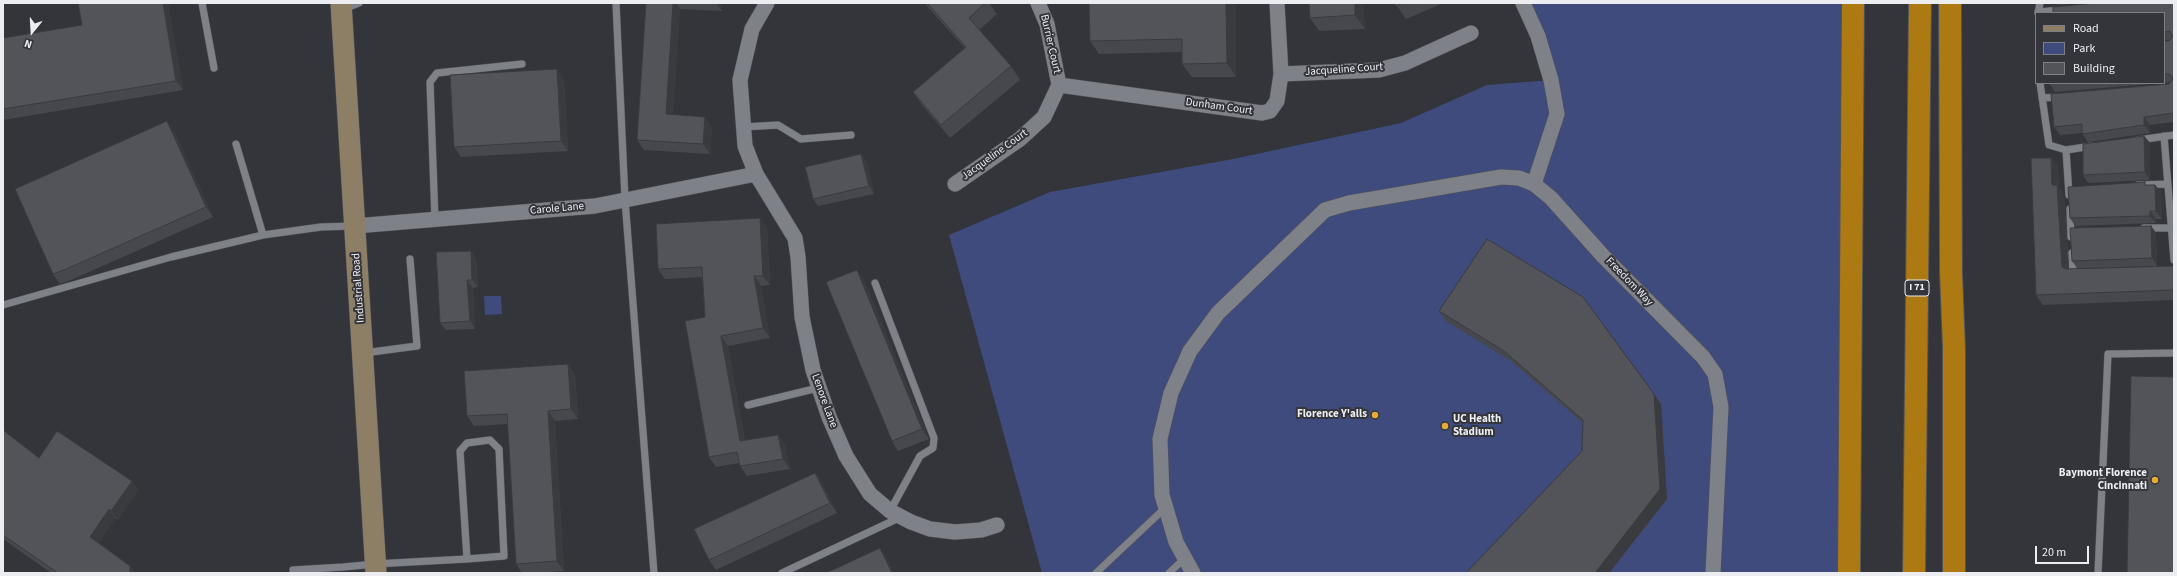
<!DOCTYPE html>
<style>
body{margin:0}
#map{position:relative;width:2177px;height:576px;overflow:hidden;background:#33353b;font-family:"Source Sans 3",sans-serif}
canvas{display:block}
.frame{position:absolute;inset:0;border:4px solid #ecedf1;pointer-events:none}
.legend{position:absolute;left:2035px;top:12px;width:130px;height:72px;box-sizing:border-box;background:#33353b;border:1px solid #7d7f84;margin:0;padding:5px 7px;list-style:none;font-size:12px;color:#ecedf1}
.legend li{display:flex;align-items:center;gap:8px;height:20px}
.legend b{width:20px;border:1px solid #7d7f84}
.north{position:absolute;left:12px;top:12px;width:40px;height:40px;-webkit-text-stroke:3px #33353b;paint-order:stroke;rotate:198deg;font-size:11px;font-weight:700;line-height:16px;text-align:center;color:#ecedf1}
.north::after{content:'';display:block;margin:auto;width:14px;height:18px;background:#ecedf1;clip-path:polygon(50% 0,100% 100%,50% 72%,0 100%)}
.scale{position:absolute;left:2035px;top:546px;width:54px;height:18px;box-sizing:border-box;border:2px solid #ecedf1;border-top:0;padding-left:5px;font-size:12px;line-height:14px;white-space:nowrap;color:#ecedf1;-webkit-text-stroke:3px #33353b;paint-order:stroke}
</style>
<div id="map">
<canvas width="2177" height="576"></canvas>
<div class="frame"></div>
<ul class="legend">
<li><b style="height:5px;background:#8c7f65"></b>Road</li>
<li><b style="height:11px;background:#3e4b7c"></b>Park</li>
<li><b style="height:11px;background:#52545a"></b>Building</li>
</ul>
<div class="north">N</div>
<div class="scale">20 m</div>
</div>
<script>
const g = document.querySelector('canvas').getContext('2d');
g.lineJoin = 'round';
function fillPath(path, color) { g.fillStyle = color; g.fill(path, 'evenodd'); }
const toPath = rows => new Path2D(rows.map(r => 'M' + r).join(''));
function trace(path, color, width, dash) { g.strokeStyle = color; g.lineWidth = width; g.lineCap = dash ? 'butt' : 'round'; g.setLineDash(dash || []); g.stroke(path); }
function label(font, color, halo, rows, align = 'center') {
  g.font = font + ' "Source Sans 3",sans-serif'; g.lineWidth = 4; g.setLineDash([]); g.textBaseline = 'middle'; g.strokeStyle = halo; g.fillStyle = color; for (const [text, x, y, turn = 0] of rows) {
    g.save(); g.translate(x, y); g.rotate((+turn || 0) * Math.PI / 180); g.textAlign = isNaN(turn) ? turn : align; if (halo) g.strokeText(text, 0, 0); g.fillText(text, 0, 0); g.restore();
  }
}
fillPath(toPath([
 [1523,3,1853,3,1850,513,1837,573,1042,573,949,235,1050,192,1233,159,1401,123,1487,85,1551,80],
 [484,296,501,296,502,314,485,315]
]), '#3e4b7c');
const lane = toPath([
 [202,3,214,68],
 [616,3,625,200,654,573],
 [344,9,359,3],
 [2038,12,2061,10],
 [2038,13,2040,3],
 [2040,83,2049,145,2066,150,2069,195],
 [2042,98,2060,97],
 [743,127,778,125,801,139,851,135],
 [2164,136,2174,260],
 [2138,140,2174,135],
 [236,144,263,235],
 [2066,150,2092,146],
 [2138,185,2168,184],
 [2070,209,2071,237],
 [435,220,430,82,437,73,522,64],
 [2144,228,2171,228],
 [2072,253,2073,274,2078,274],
 [875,283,934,438,933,448,920,456,890,511],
 [3,305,171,257,263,235,321,227,353,226],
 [364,353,417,346,410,259],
 [748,405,818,388],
 [293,570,343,567,376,564,411,562,467,559,504,556,499,449,490,440,467,443,460,451,467,559],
 [782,573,901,517],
 [1096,573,1165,508],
 [1169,573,1185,558],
 [2098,573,2108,354,2174,353]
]);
const street = toPath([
 [767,3,752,29,740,80,745,146,756,174,795,238,798,257,802,317,813,370,829,417,846,456,870,494,890,511,911,522,930,529,955,532,981,530,997,525],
 [1038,3,1047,24,1059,85],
 [1523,3,1538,36,1551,80,1557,114,1534,184,1551,198,1603,256,1703,357,1715,374,1721,407,1713,573],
 [1281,74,1379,70,1405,63,1471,33],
 [1059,85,1262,113,1270,111,1277,101,1281,74,1277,3],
 [955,184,1020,139,1044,117,1059,85],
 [355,226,595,206,756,174],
 [1193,573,1176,542,1162,495,1160,439,1171,393,1190,351,1218,313,1325,210,1349,203,1501,177,1519,178,1534,184]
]);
const secondary = toPath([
 [341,3,376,573]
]);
const highway = toPath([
 [1950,3,1951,273,1954,348,1954,573],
 [1849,573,1853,3],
 [1914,573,1920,3]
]);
trace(lane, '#515358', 8);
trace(street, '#515358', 16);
trace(secondary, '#515358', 22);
trace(highway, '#515358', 24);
trace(lane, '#7f8188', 7);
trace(street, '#7f8188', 15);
trace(secondary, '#8c7f65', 21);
trace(highway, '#ac7913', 22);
fillPath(toPath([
 [168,3,183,90,3,120,3,38,82,25],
 [646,3,722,3,722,11,680,9,673,114,712,127,710,154,644,150,637,140],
 [924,3,989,3,997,14,979,30,1011,66,1020,80,950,138,922,105,913,92,965,48],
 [1236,3,1236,77,1192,77,1182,64,1182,52,1099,54,1090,41],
 [1309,3,1363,3,1365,29,1319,31,1310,18],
 [1395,3,1443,3,1406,19],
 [2056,3,2082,3,2057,5],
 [2174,3,2174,122,2150,125,2150,133,2088,142,2082,133,2060,135,2054,127,2169,84,2170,82,2164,83,2164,41,2169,41,2170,40,2164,40,2164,13],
 [564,79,568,151,461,157,454,147],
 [2049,83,2162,83,2055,92],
 [174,131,213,217,71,280,60,284,53,274],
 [2144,136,2150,143,2150,180,2088,183,2083,175],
 [2051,158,2058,167,2059,188,2064,195,2069,269,2078,269,2072,261,2151,226,2156,233,2157,266,2086,268,2174,266,2174,300,2043,305,2036,295],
 [867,162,874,194,818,206,813,199],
 [2147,185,2155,185,2161,192,2162,219,2156,219,2156,223,2075,226,2070,218],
 [767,228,770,285,761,286,770,338,728,346,745,440,778,435,785,445,790,469,747,476,740,466,739,463,716,467,709,457,705,317,702,277,665,279,658,269],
 [476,258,478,287,473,288,475,329,446,330,440,323],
 [864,280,929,439,898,451,892,441],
 [1439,311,1661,404,1667,499,1609,573,1466,573,1582,451,1583,423,1511,361,1446,321],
 [575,374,578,419,555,421,564,571,537,573,522,573,516,564,508,424,474,426,467,416],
 [3,430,39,458,132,481,138,490,118,520,115,518,99,543,130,566,135,573,51,573,3,539],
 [815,473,822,483,837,513,716,570,709,560]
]), '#47484d');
fillPath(toPath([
 [163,3,168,3,183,90,176,81],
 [673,3,676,3,680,9,673,124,666,114],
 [716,3,722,3,722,11],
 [1226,3,1236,3,1236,77,1227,63],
 [1355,3,1363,3,1365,29,1355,15],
 [557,69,564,79,568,151,561,141],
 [705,117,712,127,710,154,703,144],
 [2144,117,2150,125,2150,133,2144,125],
 [167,121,174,131,213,217,206,207],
 [2144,136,2150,143,2150,180,2145,172],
 [861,154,867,162,874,194,869,186],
 [2051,158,2058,167,2059,188,2064,195,2069,277,2062,267,2052,185],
 [2155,185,2161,192,2162,219,2156,211],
 [2150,211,2156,219,2156,223,2150,216],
 [760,218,767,228,770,285,763,276],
 [2151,226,2156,233,2157,266,2152,258],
 [471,251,476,258,478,287,472,280],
 [857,270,864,280,929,439,922,429],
 [754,276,761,286,770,338,763,328],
 [467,280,473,288,475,329,470,321],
 [721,336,728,346,747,451,740,441],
 [568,364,575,374,578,419,571,409],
 [1654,394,1661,404,1667,499,1609,573,1595,573],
 [548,411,555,421,564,571,557,561],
 [778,435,785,445,790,469,783,459],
 [815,473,822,483,837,513,830,503],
 [132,481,138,490,118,520,111,511],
 [109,509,115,518,97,547,90,537],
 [880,548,887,558,894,573,892,573],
 [130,566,135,573,130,573]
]), '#393b3f');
const building = toPath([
 [78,3,163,3,176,81,3,109,3,38,82,25,78,3],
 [646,3,673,3,666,114,705,117,703,144,637,140,646,3],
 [927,3,985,3,969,18,1011,66,941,125,913,92,966,47,927,3],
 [1089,3,1226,3,1227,63,1182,64,1182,39,1090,41,1089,3],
 [1309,3,1355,3,1355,15,1310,18,1309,3],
 [1395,3,1403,3,1396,6,1395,3],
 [2096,3,2174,3,2174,113,2144,117,2144,125,2082,134,2082,124,2054,127,2051,94,2169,84,2173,79,2172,76,2168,74,2164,74,2164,41,2169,41,2173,37,2170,31,2164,32,2164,13,2051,13,2053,13,2053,7,2096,3],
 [557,69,561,141,454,147,450,75,557,69],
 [167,121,206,207,64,270,53,274,15,189,167,121],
 [2144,136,2145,172,2083,175,2083,144,2144,136],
 [861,154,869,186,813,199,805,167,861,154],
 [2031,158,2051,158,2052,185,2057,185,2062,267,2066,269,2174,266,2174,290,2036,295,2031,158],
 [2145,182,2145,185,2155,185,2156,211,2150,211,2150,216,2070,218,2068,187,2145,182],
 [760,218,763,276,754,276,763,328,721,336,740,441,778,435,783,459,740,466,737,452,709,457,685,321,705,317,702,267,658,269,656,224,760,218],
 [2151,226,2152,258,2072,261,2070,228,2151,226],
 [1487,239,1583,297,1654,394,1660,489,1595,573,1466,573,1582,451,1583,420,1504,351,1439,311,1487,239],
 [471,251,472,280,467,280,470,321,440,323,436,252,471,251],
 [857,270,922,429,892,441,826,282,857,270],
 [568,364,571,409,548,411,557,561,516,564,507,414,467,416,464,371,568,364],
 [2131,376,2174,377,2174,573,2127,573,2131,376],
 [3,430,39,458,57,431,132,481,111,511,109,509,90,537,130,566,130,573,58,573,3,535,3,430],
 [815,473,830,503,709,560,694,529,815,473],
 [880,548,892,573,826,573,880,548]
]);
fillPath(building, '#52545a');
trace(building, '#393b3f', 1);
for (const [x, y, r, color] of [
 [1375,415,4,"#eaaa38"],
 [1445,426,4,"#eaaa38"],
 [2155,480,4,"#eaaa38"]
]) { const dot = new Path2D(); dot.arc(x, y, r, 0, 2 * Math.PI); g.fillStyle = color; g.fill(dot); trace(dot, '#33353b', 1.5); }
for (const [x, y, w] of [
 [1917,288,24]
]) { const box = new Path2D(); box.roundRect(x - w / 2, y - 8, w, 16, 3); g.fillStyle = '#33353b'; g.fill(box); trace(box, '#ecedf1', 1); }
label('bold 10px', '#ecedf1', null, [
 ["I 71",1917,288]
]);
label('11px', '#ecedf1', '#33353b', [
 ["Burrier Court",1050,44,77],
 ["Jacqueline Court",1344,70,-4],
 ["Dunham Court",1219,107,8],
 ["Jacqueline Court",995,155,-36],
 ["Carole Lane",557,209,-5],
 ["Freedom Way",1629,282,46],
 ["Industrial Road",359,288,-94],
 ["Lenore Lane",824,401,70]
]);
label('bold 11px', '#ecedf1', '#33353b', [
 ["Florence Y'alls",1367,415],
 ["UC Health",1453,420,"left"],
 ["Stadium",1453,433,"left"],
 ["Baymont Florence",2147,474],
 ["Cincinnati",2147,487]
], 'right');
</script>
